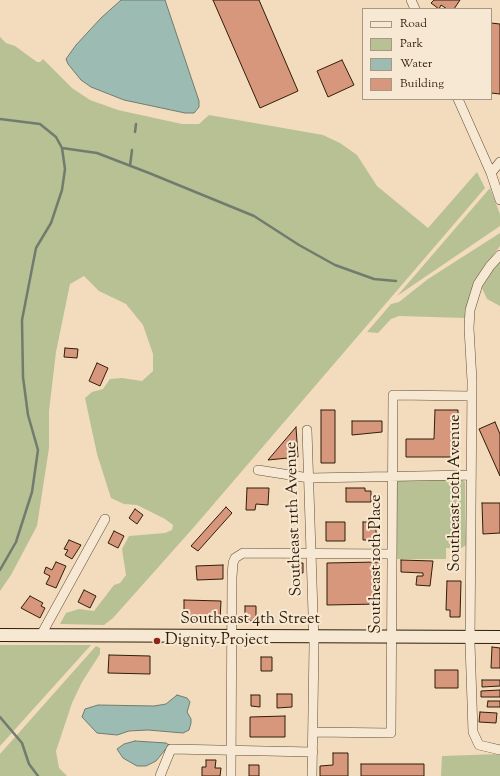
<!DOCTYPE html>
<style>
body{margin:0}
#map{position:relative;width:500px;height:776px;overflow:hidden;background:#f2dcbd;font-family:"Sorts Mill Goudy",serif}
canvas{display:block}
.legend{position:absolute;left:362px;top:8px;width:130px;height:92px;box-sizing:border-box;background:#f7e8d4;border:1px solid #a89782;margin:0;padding:5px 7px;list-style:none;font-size:12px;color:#311e06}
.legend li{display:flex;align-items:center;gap:8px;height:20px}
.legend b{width:20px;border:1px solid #a89782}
</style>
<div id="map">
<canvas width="500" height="776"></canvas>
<ul class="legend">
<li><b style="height:5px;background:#f7e8d4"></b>Road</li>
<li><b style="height:11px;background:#b8c193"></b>Park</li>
<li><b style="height:11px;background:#9bbbb3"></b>Water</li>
<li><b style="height:11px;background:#d6977d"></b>Building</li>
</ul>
</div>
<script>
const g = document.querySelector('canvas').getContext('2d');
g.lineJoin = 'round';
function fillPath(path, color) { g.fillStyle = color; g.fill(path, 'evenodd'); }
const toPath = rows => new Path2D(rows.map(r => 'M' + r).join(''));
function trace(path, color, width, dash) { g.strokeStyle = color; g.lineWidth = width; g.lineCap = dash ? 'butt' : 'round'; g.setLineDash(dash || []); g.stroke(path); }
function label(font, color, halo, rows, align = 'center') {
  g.font = font + ' "Sorts Mill Goudy",serif'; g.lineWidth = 4; g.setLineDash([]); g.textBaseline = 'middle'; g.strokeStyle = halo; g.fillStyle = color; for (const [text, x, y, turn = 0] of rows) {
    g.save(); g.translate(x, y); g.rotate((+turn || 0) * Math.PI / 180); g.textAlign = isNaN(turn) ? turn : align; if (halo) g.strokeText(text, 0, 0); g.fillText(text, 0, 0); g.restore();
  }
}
fillPath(toPath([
 [0,37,6,43,15,46,37,62,40,62,43,59,72,88,90,100,118,110,182,124,199,124,209,115,323,135,340,143,357,155,377,186,428,228,477,172,485,188,194,527,113,618,104,625,60,624,66,613,79,609,94,611,114,585,120,583,126,575,122,549,129,536,165,533,172,530,173,525,165,519,137,505,124,504,111,498,97,454,85,398,92,392,103,389,110,379,122,378,142,381,153,371,153,354,143,325,126,304,99,291,84,276,70,284,56,352,49,411,49,448,37,526,11,575,0,591],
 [490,188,500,214,500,226,397,296],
 [500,233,500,246,480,273,471,290,465,318,399,316,391,319,378,333,367,332,391,304,399,302,428,279],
 [500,260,500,306,487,299,482,288,483,283],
 [399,479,461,479,465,482,466,545,460,549,446,548,446,559,396,559,397,481],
 [0,645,91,645,0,746],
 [96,646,100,648,100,654,82,682,72,703,56,751,59,768,67,776,0,776,0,754],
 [500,754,500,776,441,776,442,756]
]), '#b8c193');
const water = toPath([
 [121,0,165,0,199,101,199,107,194,113,185,113,124,100,91,87,81,80,68,64,66,59,76,45,101,18,121,0],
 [177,695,187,698,190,702,187,712,191,719,191,723,189,730,183,733,148,730,129,731,117,735,97,733,82,717,85,709,98,705,154,706,166,704,177,695],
 [135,741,166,743,169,745,156,761,146,766,137,766,123,758,117,749,124,744,135,741]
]);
fillPath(water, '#9bbbb3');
trace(water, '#717c6e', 1);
trace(toPath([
 [0,119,40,124,56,137,62,148,65,169,62,190,51,223,36,248,22,320,23,377,28,415,38,450,32,492,16,542,0,570],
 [135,132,136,124],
 [62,148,97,153,149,173,254,216,299,245,335,265,374,279,396,281],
 [130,166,132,150],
 [0,717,22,743,29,764,38,776]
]), '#717c6e', 2.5);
const building = toPath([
 [213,0,259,0,298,91,260,108,213,0],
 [434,0,460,0,454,9,447,9,441,5,439,9,431,3,434,0],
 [491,23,500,24,500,94,491,93,491,23],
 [342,60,354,85,328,97,317,71,342,60],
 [65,348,78,349,77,358,64,357,65,348],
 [97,363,108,368,100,386,89,381,97,363],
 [321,410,335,410,335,463,321,463,321,410],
 [435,410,458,410,458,457,406,457,406,439,434,439,435,410],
 [352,421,382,421,382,432,352,435,352,421],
 [495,422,500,434,500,476,479,429,495,422],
 [296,427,298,457,268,460,296,427],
 [247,488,269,488,268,505,256,504,255,510,246,510,247,488],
 [346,488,365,488,365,491,371,491,371,502,346,502,346,488],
 [482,503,500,503,500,533,483,534,482,503],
 [226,507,232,513,198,551,191,546,226,507],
 [135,509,143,515,137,524,129,518,135,509],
 [326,522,345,522,345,541,326,541,326,522],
 [363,522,375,522,377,540,363,540,363,522],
 [114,531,124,536,118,548,108,543,114,531],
 [69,540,81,545,72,559,65,555,68,550,64,549,69,540],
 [401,560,433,561,430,586,416,585,417,576,423,576,423,573,401,572,401,560],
 [56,562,66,566,56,588,46,584,50,576,44,573,46,567,52,570,56,562],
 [379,562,379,604,327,605,327,563,379,562],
 [292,563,303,563,303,573,292,573,292,563],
 [223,565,223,579,197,580,196,566,223,565],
 [447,581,461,581,460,617,450,617,450,610,446,610,447,581],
 [84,590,96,596,90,608,78,602,84,590],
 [30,596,43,603,41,606,45,608,40,618,21,608,30,596],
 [184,600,221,601,220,620,184,620,184,600],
 [245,606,256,606,256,621,245,621,245,606],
 [492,647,500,648,500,668,491,668,492,647],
 [109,655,150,656,150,674,108,673,109,655],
 [261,657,272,657,272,671,261,671,261,657],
 [435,670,458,670,458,688,435,688,435,670],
 [482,680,500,680,500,686,482,687,482,680],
 [500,690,500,697,481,697,481,691,500,690],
 [277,694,292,694,292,707,277,708,277,694],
 [251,695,260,695,260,707,251,706,251,695],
 [488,701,500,701,500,707,487,707,488,701],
 [480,712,497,713,496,723,479,722,480,712],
 [285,716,285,737,250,737,250,717,285,716],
 [333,753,348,753,348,776,320,776,320,766,333,765,333,753],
 [206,760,216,760,215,768,221,768,220,776,202,776,202,767,206,767,206,760],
 [361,764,424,764,424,776,361,776,361,764],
 [249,765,259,765,259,776,249,776,249,765]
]);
fillPath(building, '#d6977d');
trace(building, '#311e06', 1);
const street = toPath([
 [411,0,415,9],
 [458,99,491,173,500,200],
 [491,173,500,162],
 [500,255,490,266,478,284,470,310,469,328,472,381,470,643,473,732,479,745,500,750],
 [307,430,314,644,312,776],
 [258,470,309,478,470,475],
 [41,635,105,519],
 [313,732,391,733,393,395,472,396],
 [160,776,171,749,313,752],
 [231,776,232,577,233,563,235,558,243,553,392,554]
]);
const secondary = toPath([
 [0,635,500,637]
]);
trace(street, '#614e34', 10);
trace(secondary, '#311e06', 14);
trace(street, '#f7e8d4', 9);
trace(secondary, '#f7e8d4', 12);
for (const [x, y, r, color] of [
 [157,641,4,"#8f2418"]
]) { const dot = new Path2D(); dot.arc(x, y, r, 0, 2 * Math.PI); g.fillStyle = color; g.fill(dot); trace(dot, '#f7e8d4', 1.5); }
label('16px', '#311e06', '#f7e8d4', [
 ["Southeast 10th Avenue",456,493,-90],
 ["Southeast 11th Avenue",295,519,-92],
 ["Southeast 10th Place",377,564,-90],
 ["Southeast 4th Street",250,620]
]);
label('16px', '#311e06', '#f7e8d4', [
 ["Dignity Project",165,641]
], 'left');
</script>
